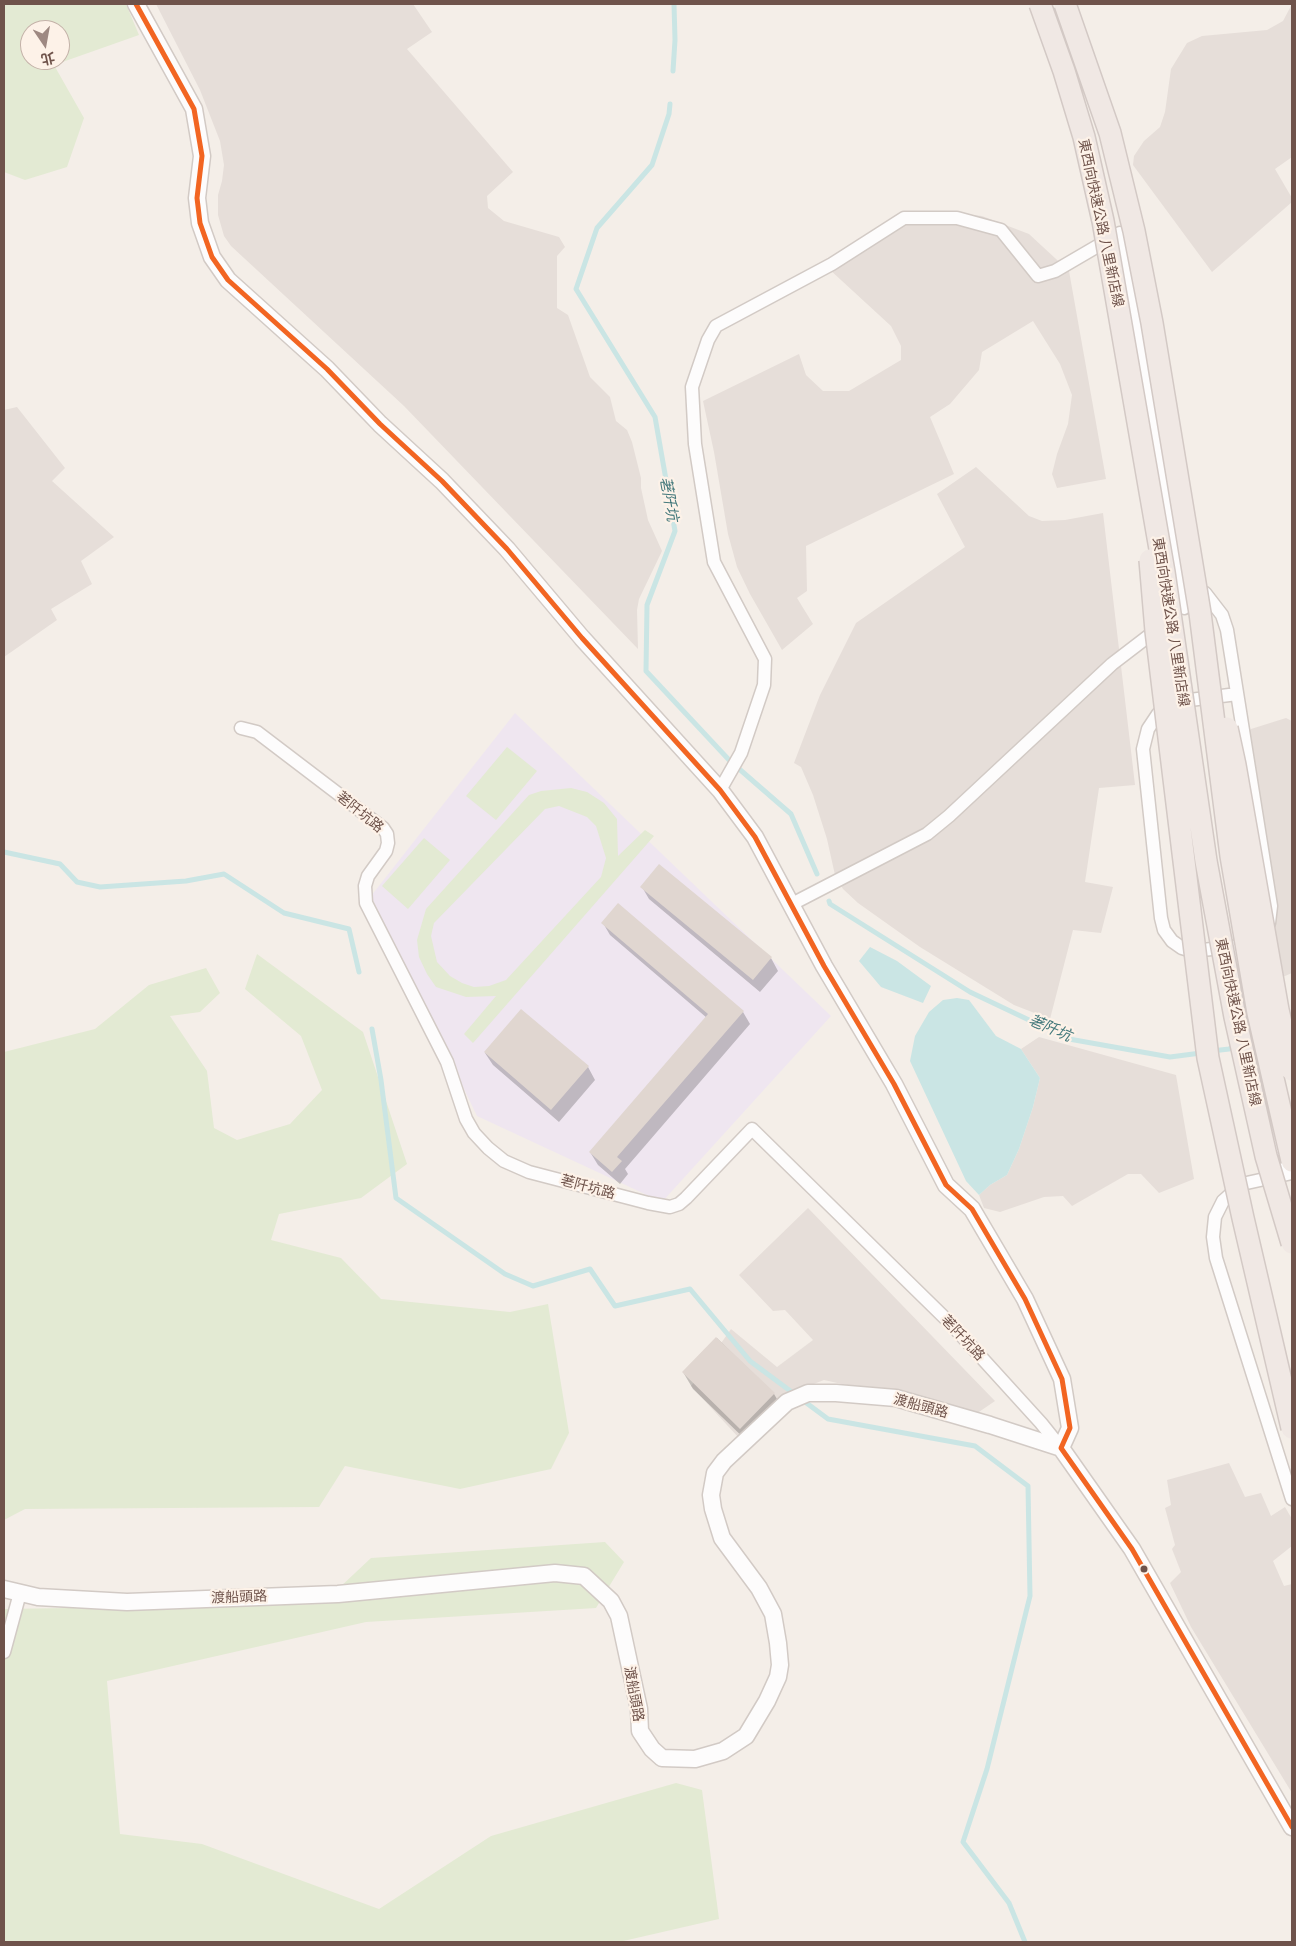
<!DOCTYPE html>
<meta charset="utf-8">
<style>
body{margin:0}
#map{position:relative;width:1296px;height:1946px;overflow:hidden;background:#f4eee8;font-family:Lato,"Noto Sans TC",sans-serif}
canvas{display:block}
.frame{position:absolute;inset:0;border:5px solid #6f534b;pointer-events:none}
.north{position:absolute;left:20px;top:20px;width:50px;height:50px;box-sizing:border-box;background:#fdf2e8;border:1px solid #c4b2a9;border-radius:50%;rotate:168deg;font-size:14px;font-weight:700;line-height:20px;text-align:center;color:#6f534b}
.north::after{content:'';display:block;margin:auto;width:18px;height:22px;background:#9e8982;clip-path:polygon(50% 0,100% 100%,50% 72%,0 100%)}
</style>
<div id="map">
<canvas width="1296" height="1946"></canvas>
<div class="frame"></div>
<div class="north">北</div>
</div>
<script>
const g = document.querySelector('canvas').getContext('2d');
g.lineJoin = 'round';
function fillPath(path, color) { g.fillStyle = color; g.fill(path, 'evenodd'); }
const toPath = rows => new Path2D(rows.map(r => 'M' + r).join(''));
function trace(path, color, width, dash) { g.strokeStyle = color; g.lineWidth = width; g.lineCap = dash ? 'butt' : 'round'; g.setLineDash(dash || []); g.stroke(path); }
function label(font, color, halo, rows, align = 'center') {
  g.font = font + ' Lato,"Noto Sans TC",sans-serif'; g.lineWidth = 4.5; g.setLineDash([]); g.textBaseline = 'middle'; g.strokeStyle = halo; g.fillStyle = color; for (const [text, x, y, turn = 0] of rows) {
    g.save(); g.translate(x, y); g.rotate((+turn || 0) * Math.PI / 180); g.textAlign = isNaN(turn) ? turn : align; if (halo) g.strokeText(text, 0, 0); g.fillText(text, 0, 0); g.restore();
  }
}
fillPath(toPath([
 [156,4,413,4,432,32,407,49,513,172,487,196,488,208,504,221,559,237,565,247,557,256,557,308,568,315,590,377,610,397,616,421,627,430,632,442,641,478,641,488,648,520,662,551,639,599,637,610,638,649,404,406,231,246,224,236,218,215,218,195,222,181,224,165,220,141,200,90],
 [1292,4,1292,157,1275,169,1292,198,1292,202,1212,272,1133,165,1134,156,1144,141,1160,127,1165,112,1171,69,1187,43,1202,36,1267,30,1283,21],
 [955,213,982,216,1029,234,1069,271,1106,479,1057,488,1052,474,1057,454,1068,424,1072,395,1060,364,1033,321,982,352,979,370,950,404,930,417,954,474,806,546,807,591,797,598,813,624,782,650,750,594,737,567,728,534,714,452,703,401,799,354,806,375,823,391,849,391,901,360,901,346,891,326,829,269,911,216],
 [17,407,65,468,52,481,114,537,81,561,92,584,51,609,57,620,4,657,4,410],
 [976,467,1029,516,1042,521,1065,520,1103,513,1135,785,1099,788,1085,882,1113,887,1101,933,1073,930,1050,1019,1014,1005,920,947,858,903,843,889,835,875,827,839,813,795,801,767,794,763,820,695,856,623,965,547,937,494],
 [1286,718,1292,721,1292,973,1278,979,1239,741,1251,729],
 [1039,1037,1176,1075,1194,1179,1159,1193,1141,1174,1128,1174,1072,1206,1063,1196,1044,1197,1000,1212,984,1208,979,1195,990,1185,1007,1175,1019,1149,1033,1107,1040,1078,1021,1049],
 [808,1208,995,1401,976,1414,824,1380,803,1388,739,1438,691,1386,731,1329,777,1367,813,1340,785,1310,773,1311,739,1275],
 [1229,1463,1245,1497,1261,1493,1271,1516,1285,1507,1292,1519,1292,1546,1273,1561,1284,1586,1292,1584,1292,1793,1191,1627,1170,1583,1181,1572,1172,1549,1175,1545,1165,1508,1171,1505,1167,1480]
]), '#e6ded9');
fillPath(toPath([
 [515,713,831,1016,662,1202,477,1116,371,896]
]), '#efe6f0');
fillPath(toPath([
 [4,4,126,4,139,35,54,65,84,118,67,167,25,180,4,172],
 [30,30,60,30,60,60,30,60],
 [507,747,537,771,496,820,466,796],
 [571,788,587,792,604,803,617,819,618,856,645,830,654,836,473,1043,464,1034,496,996,466,997,436,987,427,974,419,957,417,940,426,909,529,795,541,791],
 [559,806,587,817,596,826,606,858,601,877,506,980,489,986,474,987,462,983,450,976,437,962,431,936,434,923,545,809],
 [424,838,450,860,408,909,382,886],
 [257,954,363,1032,407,1164,361,1198,279,1214,271,1240,341,1258,381,1299,510,1312,548,1304,569,1433,551,1469,460,1489,345,1466,319,1507,25,1509,4,1520,4,1052,95,1029,149,985,206,968,220,993,200,1012,170,1016,207,1071,214,1128,237,1140,290,1124,322,1090,301,1036,245,989],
 [605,1542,624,1562,596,1608,366,1622,107,1681,120,1834,202,1844,379,1909,491,1836,676,1783,702,1790,719,1919,619,1942,4,1942,4,1609,322,1604,371,1558]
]), '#e3ead3');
fillPath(toPath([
 [870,947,897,961,931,986,923,1003,881,987,859,961],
 [957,998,969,1000,996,1036,1021,1049,1040,1078,1033,1107,1019,1149,1007,1175,990,1185,979,1195,966,1181,910,1061,915,1036,929,1012,943,1000]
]), '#cae5e4');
fillPath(toPath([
 [642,887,771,958,778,971,760,992,649,899],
 [603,923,743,1012,750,1024,625,1169,628,1174,620,1184,598,1165,590,1152,707,1018,610,935],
 [485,1053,588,1067,595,1080,559,1122,493,1065],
 [717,1338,774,1394,784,1411,751,1445,693,1389,683,1372]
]), '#0003');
trace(toPath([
 [673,71,675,40,674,4],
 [670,104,669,114,652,165,597,228,576,289,655,417,675,531,647,605,646,671,730,761,791,814,817,874],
 [4,852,60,864,77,882,100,887,186,881,224,874,284,913,349,929,359,972],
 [829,901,830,904,970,992,1069,1039,1170,1057,1201,1053],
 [372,1029,381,1080,396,1198,505,1274,533,1286,590,1269,615,1306,690,1289,750,1361,828,1419,975,1446,1028,1486,1030,1596,987,1769,963,1842,1009,1903,1025,1942],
 [1212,1051,1229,1049,1235,1046]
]), '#cae5e4', 5);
fillPath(toPath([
 [659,864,772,957,753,980,640,887],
 [618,903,744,1011,617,1157,622,1161,612,1172,589,1152,708,1014,601,923],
 [521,1009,589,1066,551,1110,484,1052],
 [716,1337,775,1393,740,1429,682,1372]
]), '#e0d6d0');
const minor = toPath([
 [1197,599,1205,593,1222,615,1227,630,1271,906,1269,923],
 [1237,694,1190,700,1173,704,1158,714,1148,729,1143,749,1161,918,1164,930,1172,941,1182,948,1192,951,1242,946,1252,944],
 [241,728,257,732,383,828,387,834,388,843,386,851,368,876,365,886,366,903,447,1062,466,1119,474,1133,488,1148,504,1161,529,1172,648,1203,670,1207,679,1204,686,1198,752,1129,951,1324,1041,1423,1061,1448],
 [720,790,741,753,764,685,765,659,714,562,695,444,692,387,708,340,716,326,832,264,904,218,957,218,1001,230,1038,276,1055,271,1120,233,1137,321,1184,608],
 [790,905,927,834,949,816,1112,664,1159,628],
 [1234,947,1246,1015,1283,1174],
 [1292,1173,1242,1184,1223,1201,1215,1217,1213,1237,1216,1258,1292,1499],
 [4,1652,20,1593]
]);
const tertiary = toPath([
 [136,4,194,109,202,156,197,198,200,223,212,257,228,280,327,369,380,424,442,481,507,549,582,638,720,790,755,837,824,966,894,1084,946,1185,972,1209,1025,1299,1062,1379,1070,1428,1061,1448,1132,1549,1292,1827],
 [4,1589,38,1597,127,1602,338,1594,555,1573,584,1576,611,1601,619,1616,639,1709,640,1731,652,1749,662,1758,695,1759,723,1751,746,1736,767,1701,778,1677,780,1665,778,1643,773,1614,759,1588,722,1538,713,1509,711,1495,715,1473,724,1461,787,1402,808,1393,836,1393,896,1398,990,1425,1061,1448]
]);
trace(minor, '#d2cac5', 15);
trace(tertiary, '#d2cac5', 19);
trace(minor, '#fdfcfc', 12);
trace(tertiary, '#fdfcfc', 16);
const trunkBridge = toPath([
 [1040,4,1064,71,1084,137,1103,221,1164,572,1206,861,1235,1017,1266,1156,1292,1243],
 [1065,4,1110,133,1134,231,1152,323,1200,613,1231,856,1258,1013,1292,1161],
 [1150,560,1156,631,1208,1058,1243,1218,1292,1428],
 [1227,728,1235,765,1278,1010,1292,1070]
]);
trace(trunkBridge, '#d3c9c5', 24, []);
trace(trunkBridge, '#f0e8e4', 21);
trace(toPath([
 [136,4,194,109,202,156,197,198,200,223,212,257,228,280,327,369,380,424,442,481,507,549,582,638,720,790,755,837,824,966,894,1084,946,1185,972,1209,1025,1299,1062,1379,1070,1428,1061,1448,1132,1549,1292,1827]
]), '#f26522', 5);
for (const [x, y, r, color] of [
 [1144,1569,4.5,"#6f534b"]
]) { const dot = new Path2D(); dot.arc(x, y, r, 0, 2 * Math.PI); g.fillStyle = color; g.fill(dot); trace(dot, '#fdf2e8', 2); }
label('14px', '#6f534b', '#fdf2e8', [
 ["東西向快速公路 八里新店線",1101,223,78],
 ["東西向快速公路 八里新店線",1171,622,81],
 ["荖阡坑路",360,812,39],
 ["東西向快速公路 八里新店線",1238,1022,78],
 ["荖阡坑路",588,1187,15],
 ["荖阡坑路",963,1338,47],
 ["渡船頭路",921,1406,15],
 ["渡船頭路",239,1597,-2],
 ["渡船頭路",634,1694,80]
]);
label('italic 15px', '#43787b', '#fdf2e8', [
 ["荖阡坑",669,499,80],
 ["荖阡坑",1050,1028,23]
]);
</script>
